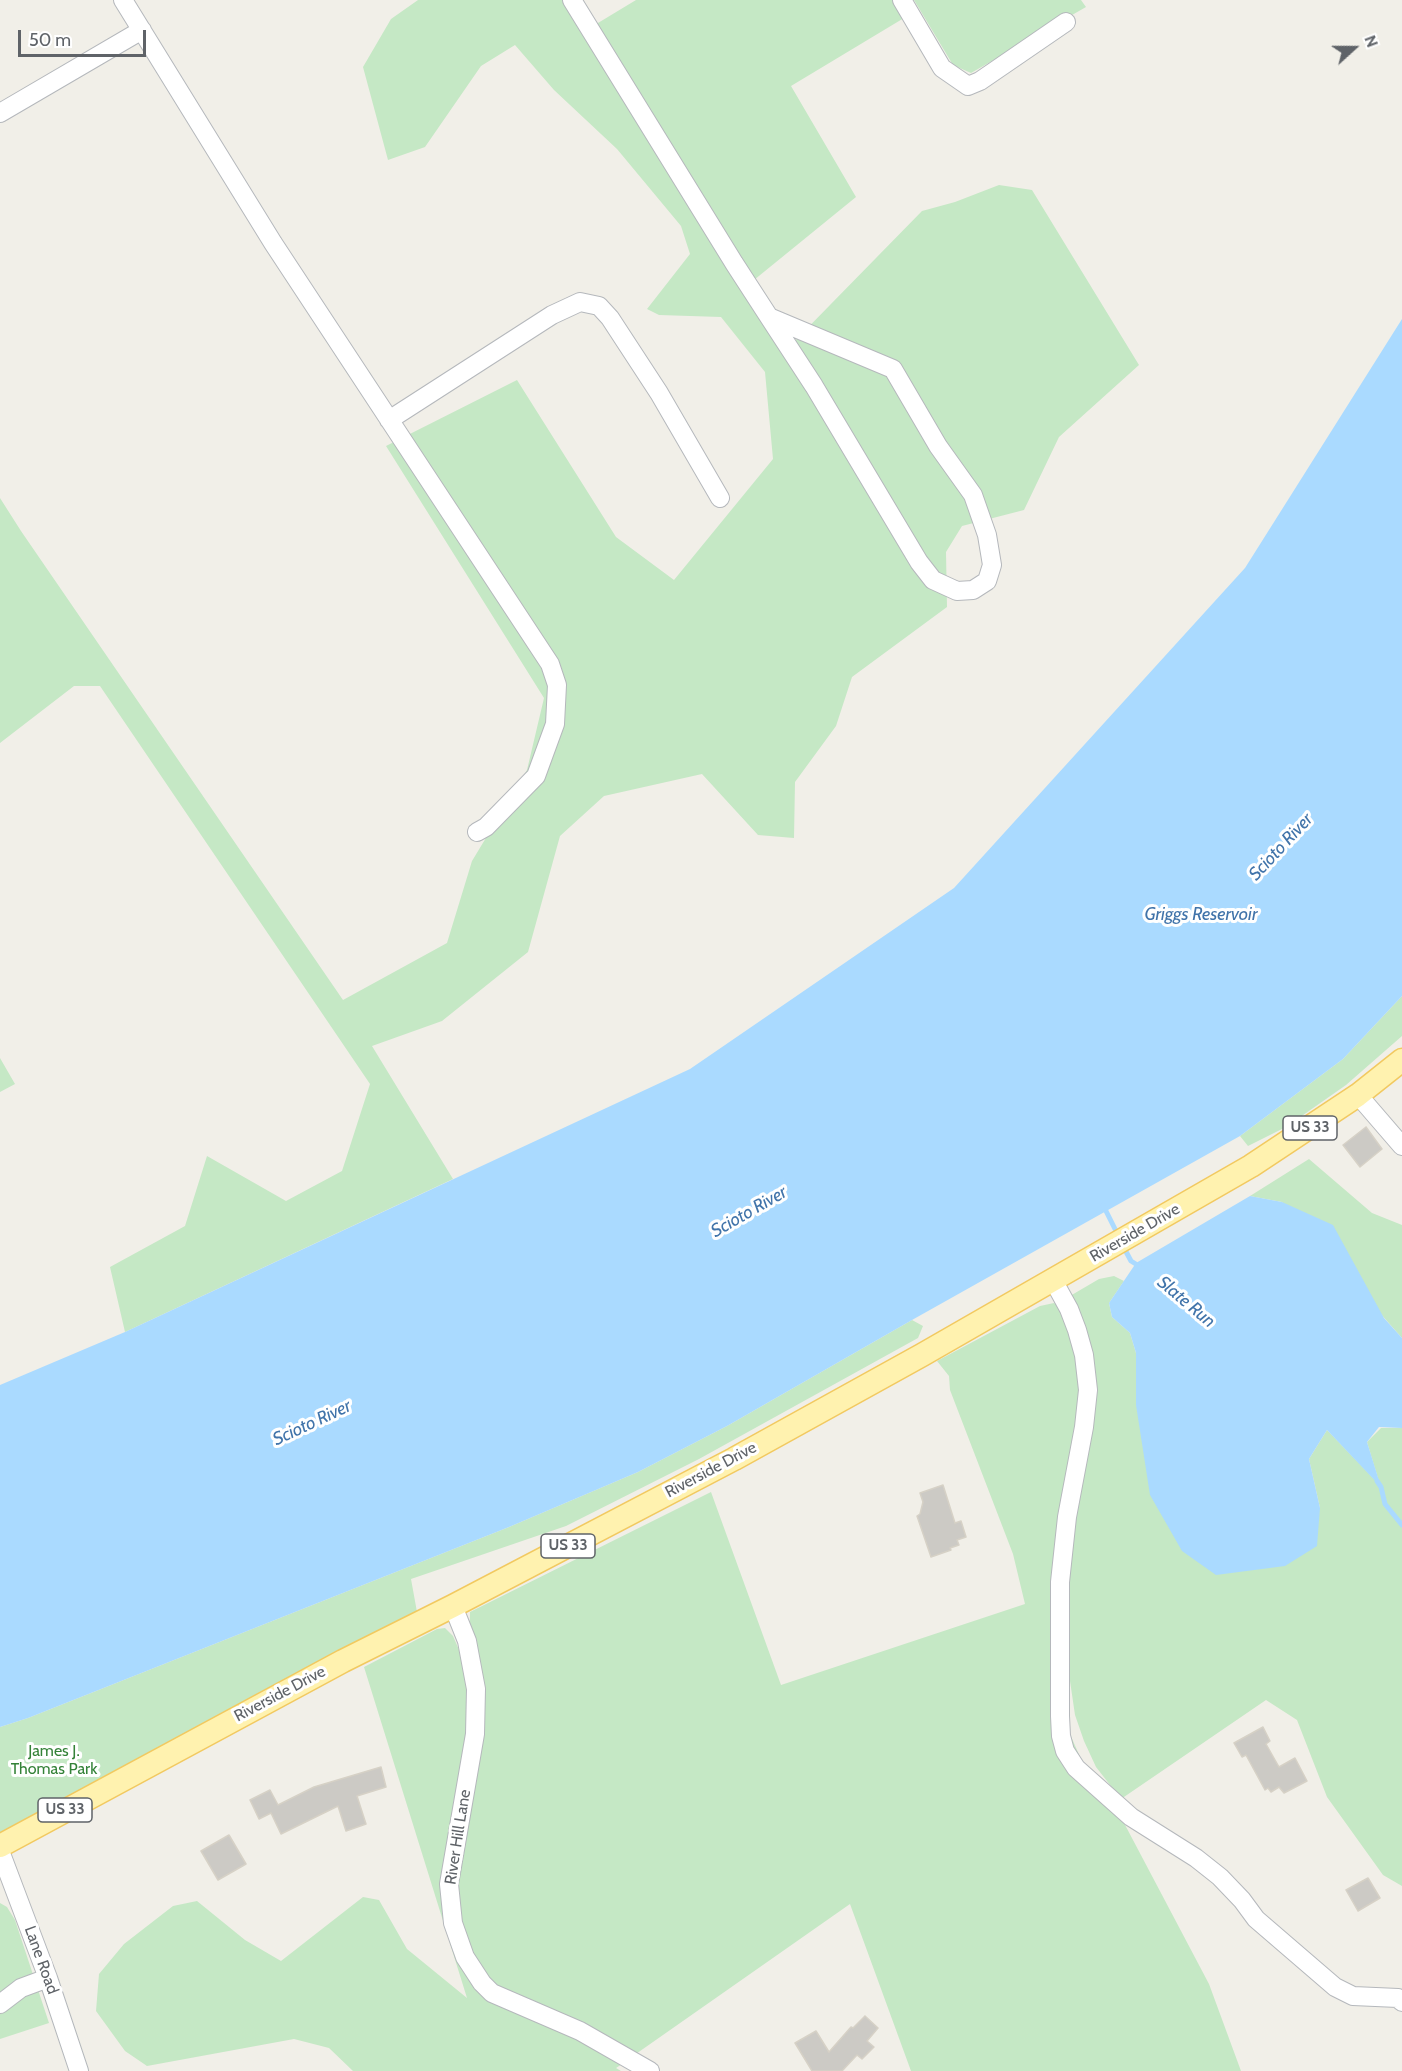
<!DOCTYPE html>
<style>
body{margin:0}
#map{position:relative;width:1402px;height:2071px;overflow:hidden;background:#f1efe8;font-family:Cabin,sans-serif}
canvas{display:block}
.north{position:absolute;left:1324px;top:18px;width:60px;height:60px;-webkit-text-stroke:4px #fff;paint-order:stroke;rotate:69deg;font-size:16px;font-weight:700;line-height:24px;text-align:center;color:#5f6368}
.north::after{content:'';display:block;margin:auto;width:21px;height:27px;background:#5f6368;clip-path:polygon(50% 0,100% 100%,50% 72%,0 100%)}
.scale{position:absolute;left:18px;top:30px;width:128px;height:27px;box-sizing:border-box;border:3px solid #5f6368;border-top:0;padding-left:8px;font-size:18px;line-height:21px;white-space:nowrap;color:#5f6368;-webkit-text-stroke:4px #fff;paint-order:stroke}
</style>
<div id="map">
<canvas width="1402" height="2071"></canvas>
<div class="north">N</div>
<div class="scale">50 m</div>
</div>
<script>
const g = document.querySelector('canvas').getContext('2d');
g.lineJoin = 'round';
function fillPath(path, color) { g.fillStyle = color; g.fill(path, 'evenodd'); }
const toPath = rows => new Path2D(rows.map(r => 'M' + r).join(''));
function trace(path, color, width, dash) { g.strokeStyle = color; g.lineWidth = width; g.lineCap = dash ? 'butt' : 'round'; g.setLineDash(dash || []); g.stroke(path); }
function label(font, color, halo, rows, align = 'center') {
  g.font = font + ' Cabin,sans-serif'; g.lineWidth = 6; g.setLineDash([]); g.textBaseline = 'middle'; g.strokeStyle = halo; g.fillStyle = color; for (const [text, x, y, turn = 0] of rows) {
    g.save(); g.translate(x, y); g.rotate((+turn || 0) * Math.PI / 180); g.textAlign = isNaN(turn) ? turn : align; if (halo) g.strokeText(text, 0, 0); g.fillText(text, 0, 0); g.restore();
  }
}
fillPath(toPath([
 [418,0,562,0,784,352,922,211,955,202,999,185,1032,190,1139,365,1059,437,1024,510,962,526,946,552,947,607,852,677,836,726,795,782,794,838,758,835,702,774,604,796,560,836,528,952,442,1021,372,1046,453,1179,125,1332,110,1267,185,1226,207,1156,286,1201,342,1171,370,1084,100,686,74,686,0,743,0,498,21,531,343,1000,447,943,472,861,527,770,544,698,386,446,517,380,616,537,674,580,773,459,765,372,721,317,659,315,647,309,690,254,681,226,617,149,554,90,515,45,481,66,425,147,388,160,363,67,391,19],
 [636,0,894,0,904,18,791,86,856,197,754,280,593,26],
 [914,0,1081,0,1086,7,971,73,953,65],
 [1402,996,1402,1036,1346,1085,1286,1127,1248,1146,1240,1136,1343,1059],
 [0,1058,15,1084,0,1092],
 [1309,1159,1372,1213,1402,1225,1402,1338,1282,1202,1250,1196],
 [1114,1276,1124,1281,1109,1303,1112,1317,1130,1333,1136,1353,1136,1405,1320,1508,1309,1459,1327,1430,1380,1485,1367,1442,1381,1428,1402,1428,1402,1886,1383,1875,1327,1797,1297,1720,1266,1700,1121,1799,1096,1767,1084,1741,1075,1715,1070,1681,1065,1613,1077,1489,1094,1416,1096,1391,1070,1296,1099,1279],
 [1054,1303,1061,1307,1084,1380,1067,1486,1062,1716,1088,1775,1114,1804,1209,1984,1241,2071,911,2071,850,1904,633,2056,490,1985,463,1941,454,1884,466,1811,470,1612,711,1492,781,1685,1025,1604,1013,1554,950,1390,949,1376,937,1361,1040,1306],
 [912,1320,923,1326,918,1338,699,1459,566,1526,411,1579,419,1623,0,1846,0,1727,28,1718,509,1527,638,1472,727,1426],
 [445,1628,453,1636,463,1659,468,1678,470,1724,449,1840,467,1969,625,2062,616,2068,621,2071,353,2071,329,2048,294,2039,147,2066,125,2051,96,2011,99,1974,124,1944,173,1906,197,1901,245,1940,281,1961,363,1897,379,1900,407,1949,467,1998,364,1667,437,1629],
 [0,1903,7,1907,15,1920,49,2023,0,2039]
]), '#c5e8c5');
fillPath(toPath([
 [1402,319,1402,996,1343,1059,1240,1136,912,1320,727,1426,638,1472,509,1527,28,1718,0,1727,0,1385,125,1332,690,1069,954,888,1245,568],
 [1250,1196,1282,1202,1333,1225,1384,1318,1402,1338,1402,1428,1379,1427,1367,1442,1381,1487,1327,1430,1309,1459,1320,1508,1317,1546,1285,1566,1216,1575,1182,1551,1150,1495,1136,1405,1136,1353,1130,1333,1112,1317,1109,1303,1136,1263]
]), '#aadaff');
trace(toPath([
 [1103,1205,1118,1235],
 [1123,1246,1131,1261,1139,1266],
 [1377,1481,1381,1487,1385,1504,1402,1525]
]), '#aadaff', 5);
const building = toPath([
 [1366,1127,1382,1149,1360,1167,1343,1145,1366,1127],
 [943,1485,955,1523,961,1521,966,1537,957,1540,959,1545,950,1548,951,1550,931,1557,917,1516,920,1514,923,1502,920,1493,943,1485],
 [1263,1727,1270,1741,1266,1744,1279,1767,1295,1758,1307,1781,1284,1793,1279,1787,1271,1792,1268,1788,1265,1790,1246,1755,1242,1757,1234,1743,1263,1727],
 [381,1767,386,1787,357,1796,366,1824,346,1831,338,1806,281,1834,271,1813,259,1819,250,1800,270,1790,278,1805,314,1787,381,1767],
 [229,1835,246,1864,218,1880,201,1851,229,1835],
 [1368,1878,1380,1898,1358,1911,1346,1890,1368,1878],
 [865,2016,878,2028,867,2041,874,2047,862,2059,857,2055,842,2071,812,2071,795,2043,816,2031,829,2052,851,2027,853,2028,865,2016]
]);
fillPath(building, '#cccac5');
trace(building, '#d6d1c6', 1.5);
const minor = toPath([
 [123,0,273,243,550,664,557,685,555,724,536,776,486,827,477,832],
 [572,0,734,263,769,317,814,386,919,562,933,580,957,591,973,590,987,581,992,565,987,535,973,495,938,446,893,369,769,317],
 [902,0,942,68,968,86,980,81,1066,22],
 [0,113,142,30],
 [389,420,552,315,580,302,599,306,610,318,659,393,720,498],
 [1358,1095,1402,1146],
 [1053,1280,1069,1309,1077,1330,1084,1355,1088,1390,1084,1427,1067,1517,1060,1582,1060,1716,1061,1736,1065,1751,1076,1768,1131,1817,1196,1858,1220,1877,1242,1900,1256,1919,1335,1987,1353,1996,1398,1998,1402,2002],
 [453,1606,467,1641,476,1689,475,1734,449,1884,453,1923,465,1957,482,1983,492,1993,580,2031,650,2071],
 [0,1851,48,1978,79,2071],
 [0,2004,21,1988,48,1978]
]);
const major = toPath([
 [0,1846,343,1661,453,1606,734,1459,922,1355,1251,1166,1358,1095,1402,1060]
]);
trace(minor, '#b5b8bc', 20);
trace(major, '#f2c960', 25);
trace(minor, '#fff', 18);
trace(major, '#fff2af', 22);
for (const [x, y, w] of [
 [1310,1128,54],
 [568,1546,54],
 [65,1810,54]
]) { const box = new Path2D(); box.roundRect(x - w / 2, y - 12, w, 24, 4.5); g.fillStyle = '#fff'; g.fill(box); trace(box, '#5f6368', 1.5); }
label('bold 15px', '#5f6368', null, [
 ["US 33",1310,1128],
 ["US 33",568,1546],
 ["US 33",65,1810]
]);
label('16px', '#5f6368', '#fff', [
 ["Riverside Drive",1135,1233,-30],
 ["Riverside Drive",711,1470,-28],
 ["Riverside Drive",280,1694,-28],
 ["River Hill Lane",458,1837,-81],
 ["Lane Road",41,1960,70]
]);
label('16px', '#348238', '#fff', [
 ["James J.",54,1751],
 ["Thomas Park",54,1769]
]);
label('italic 18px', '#4174aa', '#fff', [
 ["Scioto River",1281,847,-47],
 ["Griggs Reservoir",1201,915],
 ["Scioto River",749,1212,-30],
 ["Slate Run",1186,1302,40],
 ["Scioto River",312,1423,-25]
]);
</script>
